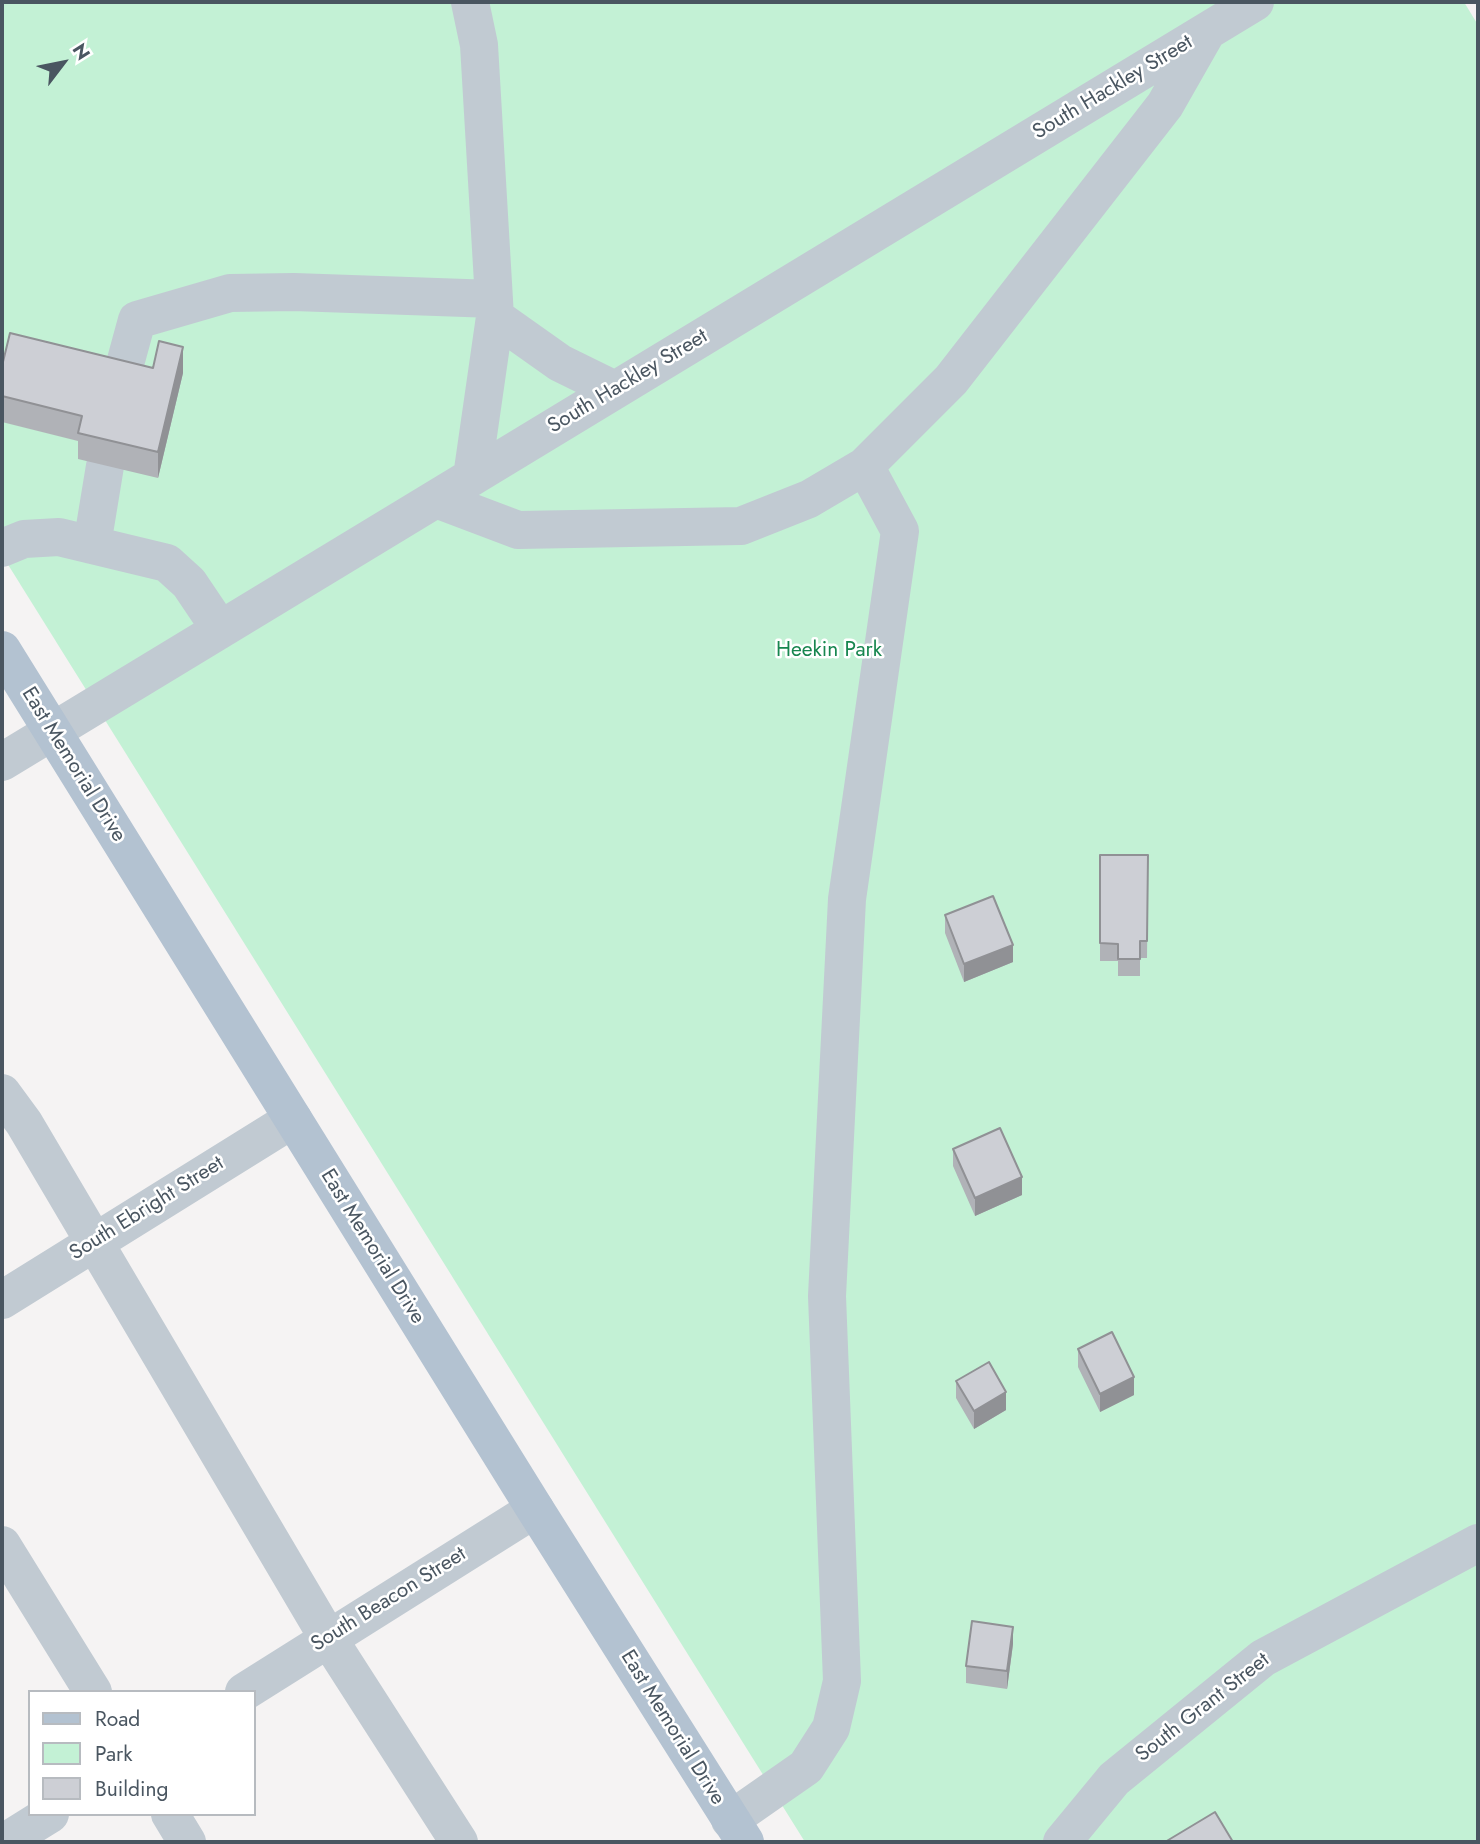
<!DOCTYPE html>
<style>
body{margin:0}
#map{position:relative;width:1480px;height:1844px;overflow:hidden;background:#f5f3f3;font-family:Jost,sans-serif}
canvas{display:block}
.frame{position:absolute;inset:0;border:4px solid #4a5661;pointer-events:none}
.legend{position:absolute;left:28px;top:1690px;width:228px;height:126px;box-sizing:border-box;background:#fff;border:2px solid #b7bbc0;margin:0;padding:9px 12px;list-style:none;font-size:21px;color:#4a5661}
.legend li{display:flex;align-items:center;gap:14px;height:35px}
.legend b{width:35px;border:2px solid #b7bbc0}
.north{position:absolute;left:28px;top:28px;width:70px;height:70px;-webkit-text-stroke:5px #fff;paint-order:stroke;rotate:58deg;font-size:19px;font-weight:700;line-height:28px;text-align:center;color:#4a5661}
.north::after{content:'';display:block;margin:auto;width:24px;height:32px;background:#4a5661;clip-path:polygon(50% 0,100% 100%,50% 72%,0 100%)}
</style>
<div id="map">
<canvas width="1480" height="1844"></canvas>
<div class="frame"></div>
<ul class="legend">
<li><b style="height:9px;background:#b3c2d1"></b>Road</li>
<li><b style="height:19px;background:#c3f1d5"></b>Park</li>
<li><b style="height:19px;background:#cdcfd5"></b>Building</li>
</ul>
<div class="north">N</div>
</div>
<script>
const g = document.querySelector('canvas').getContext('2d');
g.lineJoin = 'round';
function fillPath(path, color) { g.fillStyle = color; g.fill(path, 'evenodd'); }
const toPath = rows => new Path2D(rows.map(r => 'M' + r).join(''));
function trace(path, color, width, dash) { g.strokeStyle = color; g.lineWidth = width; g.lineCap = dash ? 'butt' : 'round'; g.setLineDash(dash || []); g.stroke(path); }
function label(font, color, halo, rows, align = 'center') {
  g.font = font + ' Jost,sans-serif'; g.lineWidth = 5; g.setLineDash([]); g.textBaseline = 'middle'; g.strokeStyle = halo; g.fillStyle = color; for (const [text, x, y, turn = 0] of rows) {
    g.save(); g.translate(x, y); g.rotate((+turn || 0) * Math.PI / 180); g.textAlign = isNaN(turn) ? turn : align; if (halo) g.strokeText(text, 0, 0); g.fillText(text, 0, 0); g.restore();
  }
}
fillPath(toPath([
 [2,2,1464,2,1478,25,1478,1842,805,1842,2,555]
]), '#c3f1d5');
trace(toPath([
 [470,2,479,45,495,317,472,477],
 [495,317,560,363,615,390],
 [119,386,137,320,230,293,294,292,494,299],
 [436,499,518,530,741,526,809,499,865,466,951,380,1165,105,1206,33],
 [92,545,105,466],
 [2,548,24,539,59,537,167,563,189,583,220,629],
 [2,762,1255,2],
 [2,1093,24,1123,328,1638,459,1842],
 [2,1300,293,1119],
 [2,1545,93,1692],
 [244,1692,535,1509],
 [170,1814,187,1842],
 [730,1820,806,1767,831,1728,842,1681,827,1296,847,899,900,531,865,466],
 [5,1842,50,1814],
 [1062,1842,1114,1779,1263,1658,1478,1543]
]), '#c1cad2', 38);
trace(toPath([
 [2,650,535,1509,745,1842]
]), '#b3c2d1', 38);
fillPath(toPath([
 [2,366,183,373,158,478,78,459,78,441,2,422],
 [1100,855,1148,855,1147,958,1140,958,1140,976,1118,976,1118,961,1100,961],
 [945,915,1013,962,964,982,945,933],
 [953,1149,1022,1195,975,1216,953,1166],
 [1078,1349,1134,1395,1100,1412,1078,1367],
 [956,1381,1006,1410,974,1429,956,1398],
 [1013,1644,1007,1689,966,1683,966,1666]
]), '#b0b2b7');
fillPath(toPath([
 [183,347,183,373,158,478,158,452],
 [1013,945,1013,962,964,982,964,964],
 [1022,1177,1022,1195,975,1216,975,1198],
 [1134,1377,1134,1395,1100,1412,1100,1394],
 [1006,1392,1006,1410,974,1429,974,1411],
 [1013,1627,1013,1644,1007,1689,1007,1671]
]), '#909195');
const building = toPath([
 [10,333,153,368,159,341,183,347,158,452,78,433,82,416,2,396,2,366,10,333],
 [1100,855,1148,855,1147,941,1140,941,1140,959,1118,959,1118,944,1100,943,1100,855],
 [993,896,1013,945,964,964,945,915,993,896],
 [1000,1128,1022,1177,975,1198,953,1149,1000,1128],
 [1112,1332,1134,1377,1100,1394,1078,1349,1112,1332],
 [989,1362,1006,1392,974,1411,956,1381,989,1362],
 [972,1621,1013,1627,1007,1671,966,1666,972,1621],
 [1215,1812,1233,1842,1165,1842,1215,1812]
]);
fillPath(building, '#cdcfd5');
trace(building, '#909195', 2);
label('21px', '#4a5661', '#fff', [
 ["South Hackley Street",1113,88,-31],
 ["South Hackley Street",628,382,-31],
 ["East Memorial Drive",73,765,58],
 ["South Ebright Street",147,1209,-32],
 ["East Memorial Drive",372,1247,58],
 ["South Beacon Street",389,1600,-32],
 ["South Grant Street",1203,1708,-38],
 ["East Memorial Drive",672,1728,58]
]);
label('21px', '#17864f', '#fff', [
 ["Heekin Park",829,651]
]);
</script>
